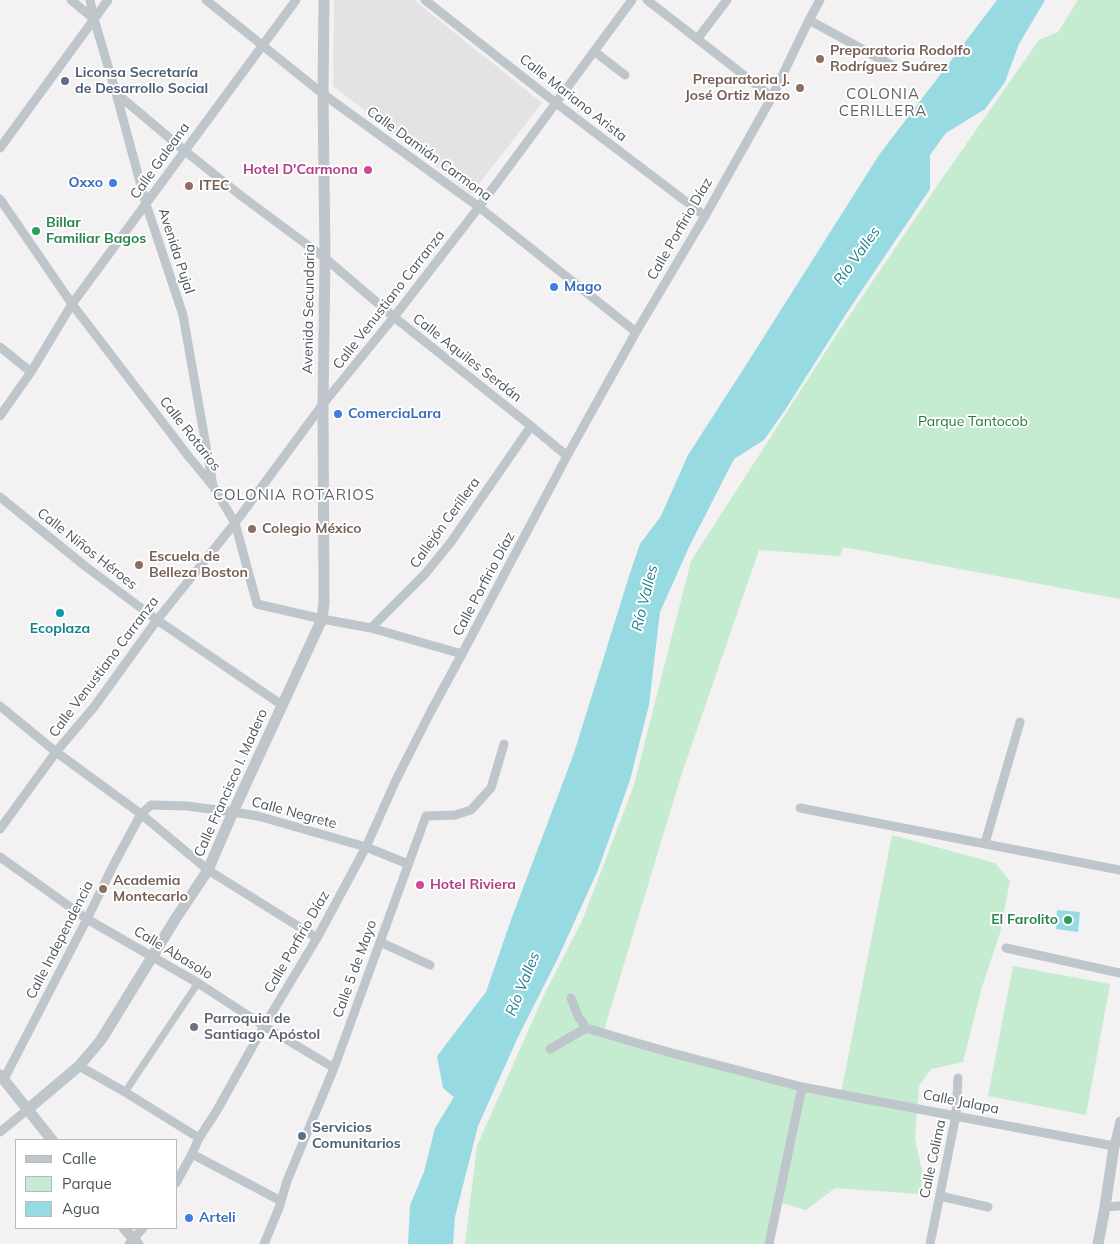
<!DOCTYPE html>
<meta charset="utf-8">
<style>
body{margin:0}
#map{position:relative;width:1120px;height:1244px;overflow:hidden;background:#f3f1f1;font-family:Mulish,sans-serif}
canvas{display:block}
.legend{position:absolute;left:15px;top:1139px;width:162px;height:90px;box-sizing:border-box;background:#fff;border:1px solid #b7bbbe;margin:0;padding:6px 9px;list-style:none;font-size:15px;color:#4b565c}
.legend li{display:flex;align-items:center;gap:10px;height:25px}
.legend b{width:25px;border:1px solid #b7bbbe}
</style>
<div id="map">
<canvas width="1120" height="1244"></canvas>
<ul class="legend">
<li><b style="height:6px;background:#bec6cc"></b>Calle</li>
<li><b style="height:14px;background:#c5ebd0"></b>Parque</li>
<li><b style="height:14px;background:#98dae2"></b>Agua</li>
</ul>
</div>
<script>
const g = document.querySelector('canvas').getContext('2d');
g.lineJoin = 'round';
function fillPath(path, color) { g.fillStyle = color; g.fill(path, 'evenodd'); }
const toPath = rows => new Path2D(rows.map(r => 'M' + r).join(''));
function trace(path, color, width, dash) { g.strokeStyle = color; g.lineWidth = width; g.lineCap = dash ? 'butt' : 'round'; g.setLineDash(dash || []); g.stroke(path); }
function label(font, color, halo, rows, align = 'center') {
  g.font = font + ' Mulish,sans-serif'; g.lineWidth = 4; g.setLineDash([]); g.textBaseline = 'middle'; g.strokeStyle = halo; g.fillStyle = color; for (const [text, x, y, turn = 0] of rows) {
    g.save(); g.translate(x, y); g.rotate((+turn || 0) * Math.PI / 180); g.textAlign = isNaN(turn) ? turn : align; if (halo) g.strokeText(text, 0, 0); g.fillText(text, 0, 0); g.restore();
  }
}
fillPath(toPath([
 [334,0,414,0,542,103,471,194,395,134,333,86]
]), '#e4e2e2');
fillPath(toPath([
 [1078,0,1120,0,1120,599,843,547,840,556,759,550,681,776,604,1030,841,1093,892,835,995,863,1010,881,1000,933,982,987,963,1062,931,1069,919,1086,915,1139,923,1175,920,1194,835,1188,806,1210,775,1201,766,1241,776,1244,465,1244,477,1146,544,995,583,919,634,785,691,561,835,337,937,186,1039,40,1058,32],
 [1013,966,1110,984,1086,1115,988,1096]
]), '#c5ebd0');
fillPath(toPath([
 [997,0,1045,0,1019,44,1005,82,985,109,946,133,930,155,930,189,848,311,785,410,764,440,734,459,689,547,660,612,649,705,630,780,598,870,558,958,518,1037,478,1126,455,1217,453,1244,408,1244,410,1205,424,1172,435,1128,454,1097,443,1088,437,1056,486,992,511,920,574,753,630,573,640,544,661,516,688,455,746,365,879,155],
 [1057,910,1080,912,1078,932,1056,929]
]), '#98dae2');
trace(toPath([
 [125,1092,198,983]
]), '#bec6cc', 7);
trace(toPath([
 [71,0,94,19],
 [90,0,94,19,116,93,146,204,183,315,213,486],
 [206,0,323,94,479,207,636,332],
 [425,0,556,103,705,216],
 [647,0,772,97],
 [809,20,893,66],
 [698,38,727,0],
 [595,52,625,75],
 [116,93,185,151,240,195,325,258,394,317,531,426,567,456],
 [0,148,108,0],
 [0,199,72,304,189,457,213,486,235,523,257,604,322,619,371,628,462,654],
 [0,347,31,372],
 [0,416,31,372,72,304,296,0],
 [0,497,85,566,157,620,282,705],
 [371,628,425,574,451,542,531,426],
 [0,706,56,752,141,814,208,870,317,938],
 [800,808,1120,870],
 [0,829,56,752,94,707,157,620,235,523,323,404,394,317,479,207,632,0],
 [985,843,1020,722],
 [0,857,87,919,198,983,264,1026,334,1068],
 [380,942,430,965],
 [1006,948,1120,973],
 [571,998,578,1016,586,1028],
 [550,1049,586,1028,671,1053,802,1087,1114,1146,1120,1121],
 [79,1066,125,1092,199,1138],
 [4,1079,87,919,114,864,141,814,151,805,187,806,233,812,258,816,366,847,408,864],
 [0,1132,27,1110],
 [192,1154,281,1201],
 [176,1183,192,1154,199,1138,216,1112,264,1026,317,938,366,847,396,780,430,713,462,654,567,456,636,332,705,216,772,97,809,20,820,0],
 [940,1196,988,1207],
 [1105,1207,1120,1206],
 [129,1244,143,1228],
 [264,1244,279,1208,287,1181,334,1068,426,816,455,815,471,810,491,788,504,744],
 [769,1244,802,1087],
 [930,1244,956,1115,958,1078]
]), '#bec6cc', 9);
trace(toPath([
 [0,1075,52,1140],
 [27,1110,79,1066,101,1040,176,918,208,870,233,812,322,619,324,603,323,404,325,258,323,94,324,0],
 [124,1228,138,1244],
 [1098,1244,1105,1207,1114,1146,1120,1137]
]), '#bec6cc', 11);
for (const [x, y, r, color] of [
 [820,59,5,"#8d6e63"],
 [65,81,5,"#5c6f8a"],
 [800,88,5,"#8d6e63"],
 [368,170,5,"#d1479c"],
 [113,183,5,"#3f7fe0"],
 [189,186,5,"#8d6e63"],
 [36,231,5,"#2e9e5b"],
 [554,287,5,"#3f7fe0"],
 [338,414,5,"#3f7fe0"],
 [252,529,5,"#8d6e63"],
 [139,565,5,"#8d6e63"],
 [60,613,5,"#0f9aa8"],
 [420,885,5,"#d1479c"],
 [103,889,5,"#8d6e63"],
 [1068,920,5,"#2e9e5b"],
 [194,1027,5,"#6b7280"],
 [302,1136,5,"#5c6f8a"],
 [189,1218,5,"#3f7fe0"]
]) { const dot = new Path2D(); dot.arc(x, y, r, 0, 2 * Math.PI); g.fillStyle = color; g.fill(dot); trace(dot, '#fff', 2); }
label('bold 14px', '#785e54', '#fff', [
 ["Preparatoria Rodolfo",830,51],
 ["Rodríguez Suárez",830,67],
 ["Preparatoria J.",790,80,"right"],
 ["José Ortiz Mazo",790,96,"right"],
 ["ITEC",199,186],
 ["Colegio México",262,529],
 ["Escuela de",149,557],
 ["Belleza Boston",149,573],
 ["Academia",113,881],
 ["Montecarlo",113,897]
], 'left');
label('bold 14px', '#4e5e75', '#fff', [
 ["Liconsa Secretaría",75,73],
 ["de Desarrollo Social",75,89],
 ["Servicios",312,1128],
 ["Comunitarios",312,1144]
], 'left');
label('14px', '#4b565c', '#fff', [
 ["Calle Mariano Arista",573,98,38],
 ["Calle Damián Carmona",429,154,36],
 ["Calle Galeana",160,161,-54],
 ["Calle Porfirio Díaz",680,229,-60],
 ["Avenida Pujal",176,251,72],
 ["Calle Venustiano Carranza",389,300,-52],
 ["Avenida Secundaria",309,309,-89],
 ["Calle Aquiles Serdán",467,358,38],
 ["Calle Rotarios",190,434,52],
 ["Callejón Cerillera",445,523,-54],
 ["Calle Niños Héroes",87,549,38],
 ["Calle Porfirio Díaz",484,584,-62],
 ["Calle Venustiano Carranza",104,667,-53],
 ["Calle Francisco I. Madero",231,783,-66],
 ["Calle Negrete",294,813,15],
 ["Calle Independencia",60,940,-63],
 ["Calle Porfirio Díaz",297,942,-60],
 ["Calle Abasolo",173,953,31],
 ["Calle 5 de Mayo",355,969,-70],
 ["Calle Jalapa",961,1102,11],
 ["Calle Colima",933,1159,-78]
]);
label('bold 14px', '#b23c85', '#fff', [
 ["Hotel D'Carmona",358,170],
 ["Hotel Riviera",430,885,"left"]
], 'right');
label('bold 14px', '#366cbe', '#fff', [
 ["Oxxo",103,183,"right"],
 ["Mago",564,287],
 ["ComerciaLara",348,414],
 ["Arteli",199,1218]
], 'left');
label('bold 14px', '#27864d', '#fff', [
 ["Billar",46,223],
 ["Familiar Bagos",46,239],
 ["El Farolito",1058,920,"right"]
], 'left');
label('14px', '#237644', '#fff', [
 ["Parque Tantocob",973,422]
]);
label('bold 14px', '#0d838f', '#fff', [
 ["Ecoplaza",60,629]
]);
label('bold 14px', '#5b616d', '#fff', [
 ["Parroquia de",204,1019],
 ["Santiago Apóstol",204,1035]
], 'left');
g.letterSpacing = '1px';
label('15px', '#5e6265', '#fff', [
 ["COLONIA",883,94],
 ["CERILLERA",883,111],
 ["COLONIA ROTARIOS",294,495]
]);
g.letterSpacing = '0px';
label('italic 15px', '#1d828e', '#fff', [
 ["Río Valles",857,256,-54],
 ["Río Valles",645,598,-76],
 ["Río Valles",523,984,-68]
]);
</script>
